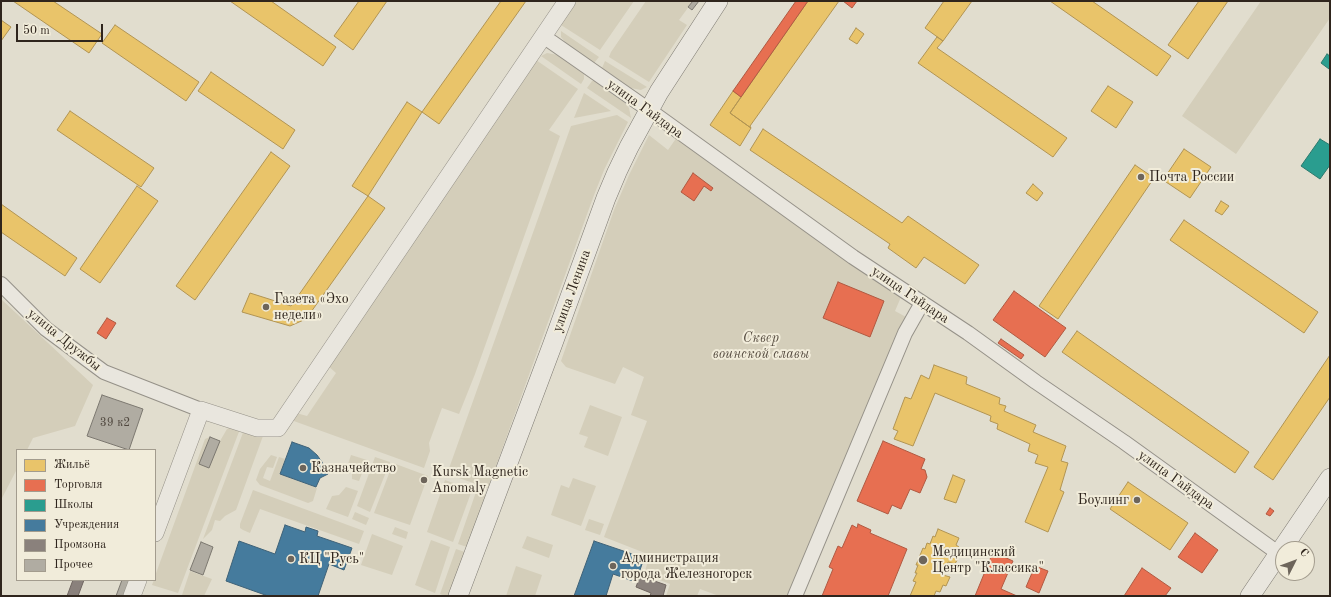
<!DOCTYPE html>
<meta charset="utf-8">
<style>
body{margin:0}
#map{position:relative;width:1331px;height:597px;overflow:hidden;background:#e1ddce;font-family:"Old Standard TT",serif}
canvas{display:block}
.frame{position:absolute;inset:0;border:2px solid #2f251d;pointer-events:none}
.legend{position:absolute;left:16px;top:449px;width:140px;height:132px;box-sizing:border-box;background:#f1ecda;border:1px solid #a39c8e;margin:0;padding:5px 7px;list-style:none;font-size:12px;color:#2f251d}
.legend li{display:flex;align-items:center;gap:8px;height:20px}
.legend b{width:20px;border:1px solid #a39c8e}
.north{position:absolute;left:1275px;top:541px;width:40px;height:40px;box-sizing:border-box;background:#f1ecda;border:1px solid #a39c8e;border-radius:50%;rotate:48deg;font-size:11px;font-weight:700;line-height:16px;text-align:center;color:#2f251d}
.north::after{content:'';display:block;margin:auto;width:14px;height:18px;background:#6d655b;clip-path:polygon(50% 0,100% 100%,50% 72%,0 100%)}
.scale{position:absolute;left:16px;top:24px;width:87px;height:18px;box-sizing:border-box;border:2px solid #2f251d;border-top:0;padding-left:5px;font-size:12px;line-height:14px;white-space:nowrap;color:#2f251d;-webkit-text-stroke:3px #f1ecda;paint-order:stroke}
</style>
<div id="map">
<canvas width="1331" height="597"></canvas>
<div class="frame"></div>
<ul class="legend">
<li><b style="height:11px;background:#e9c46a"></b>Жильё</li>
<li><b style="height:11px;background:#e76f51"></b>Торговля</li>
<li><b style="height:11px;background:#2a9d8f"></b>Школы</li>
<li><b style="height:11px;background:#457b9d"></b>Учреждения</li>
<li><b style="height:11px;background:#8a817c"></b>Промзона</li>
<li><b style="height:11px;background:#b0aca2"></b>Прочее</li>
</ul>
<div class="north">С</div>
<div class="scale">50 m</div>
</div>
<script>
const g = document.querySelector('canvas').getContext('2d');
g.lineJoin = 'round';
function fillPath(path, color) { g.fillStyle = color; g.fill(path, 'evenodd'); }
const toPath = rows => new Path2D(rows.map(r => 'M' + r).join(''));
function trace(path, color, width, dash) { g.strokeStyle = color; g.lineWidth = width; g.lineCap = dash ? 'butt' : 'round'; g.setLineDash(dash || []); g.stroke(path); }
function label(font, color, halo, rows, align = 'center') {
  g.font = font + ' "Old Standard TT",serif'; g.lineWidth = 4; g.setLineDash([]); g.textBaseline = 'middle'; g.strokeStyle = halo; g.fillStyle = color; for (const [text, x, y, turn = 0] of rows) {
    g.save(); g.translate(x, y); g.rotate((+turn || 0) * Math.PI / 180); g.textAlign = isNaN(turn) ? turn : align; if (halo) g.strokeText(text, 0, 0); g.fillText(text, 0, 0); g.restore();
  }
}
fillPath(toPath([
 [576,1,634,1,600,50,561,25,565,16],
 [646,1,693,1,679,20,687,25,649,82,609,57,611,52],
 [1261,1,1330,1,1330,18,1236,154,1182,116],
 [561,31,599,57,594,63,566,43,561,37],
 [547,53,558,55,581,71,584,74,584,79,581,84,541,56],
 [536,60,578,89,549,130,560,136,475,374,459,414,442,408,429,443,430,451,424,468,291,420,296,413,307,416,336,373,327,365],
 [605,61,647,87,641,90,631,88,602,68],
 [592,81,596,81,620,97,629,108,631,118,587,88],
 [584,93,611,111,574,118],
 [617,115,628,122,604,170,594,195,488,488,447,474,571,126],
 [649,135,668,150,677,137,898,292,901,297,895,311,906,317,789,596,719,596,700,589,697,596,666,596,670,584,644,574,650,555,604,537,647,421,631,415,644,377,623,367,615,384,566,367,561,361,614,210,629,175],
 [1,299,93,385,75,426,33,438,27,450,17,450,17,469,1,500],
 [590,405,622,417,608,456,584,447,588,437,579,434],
 [231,427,240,429,178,593,152,585,154,580,155,580,155,576,205,439,210,437,220,441,227,429],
 [244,430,263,436,236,510,225,516,220,521,215,520,212,530,203,539],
 [271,455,277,457,273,468,267,467,263,478,270,481,279,457,285,459,280,474,317,488,313,501,308,503,260,485,256,480,260,469],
 [351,455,367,460,359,481,352,479,352,473,348,464],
 [375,457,390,462,370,512,357,506],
 [393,463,428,476,410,525,374,513],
 [573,478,596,486,581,526,551,515,561,485,569,488],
 [445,480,472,490,453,542,427,532],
 [346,487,358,491,348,517,326,509,332,496,339,495],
 [253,490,364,531,359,544,260,509,250,533,243,530,240,528,240,524],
 [476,492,486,495,467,547,458,544],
 [355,512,369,518,366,525,352,519],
 [589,519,604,524,600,535,585,530],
 [395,527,408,532,406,539,392,534],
 [372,534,403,546,392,575,361,565],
 [527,536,553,545,549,558,522,548],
 [431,540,450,547,435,593,415,585],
 [456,549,465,552,450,596,445,596,440,594],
 [516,566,542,575,535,596,506,596],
 [190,571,212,579,204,596,182,595]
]), '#d4ceba');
const homes = toPath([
 [13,1,53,1,102,34,89,53,13,1],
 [230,1,271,1,336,47,323,66,230,1],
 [359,1,387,1,353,50,334,36,359,1],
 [501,1,526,1,439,124,422,112,501,1],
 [808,1,839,1,750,126,751,128,730,113,808,1],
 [944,1,972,1,943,41,925,28,944,1],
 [1050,1,1092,1,1171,56,1157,76,1050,1],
 [1199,1,1228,1,1188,59,1168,45,1199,1],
 [1,20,11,27,1,41,1,20],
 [115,25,199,82,186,101,102,43,115,25],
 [856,28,864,34,857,44,849,39,856,28],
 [937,37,943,41,937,48,1067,138,1053,157,918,63,937,37],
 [211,72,295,130,283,149,198,91,211,72],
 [1108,86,1133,102,1116,128,1091,111,1108,86],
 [733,91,741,97,730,113,751,128,740,146,710,125,733,91],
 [407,102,422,112,368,196,352,186,407,102],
 [70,111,154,168,141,187,57,130,70,111],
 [763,129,902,223,908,216,979,265,965,284,924,257,916,268,888,248,890,244,750,150,763,129],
 [1184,149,1211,167,1190,198,1163,180,1184,149],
 [271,152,290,166,195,300,176,286,271,152],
 [1135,165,1154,178,1058,319,1039,306,1135,165],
 [1033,184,1043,193,1037,201,1026,193,1033,184],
 [137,186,158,201,100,283,80,269,137,186],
 [368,196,385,208,306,319,290,326,242,312,250,293,291,306,368,196],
 [1221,201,1229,206,1222,215,1215,211,1221,201],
 [1,204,77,258,65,276,1,232,1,204],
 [1184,220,1318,312,1304,333,1170,240,1184,220],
 [1077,331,1249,452,1235,473,1062,352,1077,331],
 [1330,355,1330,397,1273,480,1254,467,1330,355],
 [934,365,967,377,966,384,1000,398,999,404,1006,406,1004,411,1036,425,1033,432,1066,446,1061,461,1068,463,1060,490,1064,492,1048,532,1025,522,1048,467,1035,463,1038,455,1028,451,1030,444,997,429,998,424,990,421,991,416,935,393,913,446,894,439,898,431,893,429,905,397,911,399,921,375,929,379,934,365],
 [953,475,965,480,956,503,944,499,953,475],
 [1128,482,1188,523,1170,550,1110,509,1128,482],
 [938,529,959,538,956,545,959,547,955,554,959,556,955,564,948,562,943,575,950,577,946,586,943,585,940,592,936,591,934,596,910,596,916,582,913,581,917,573,915,573,918,565,916,565,923,548,925,549,927,543,930,544,933,536,935,537,938,529]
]);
fillPath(homes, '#e9c46a');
trace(homes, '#b19453', 1);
const shops = toPath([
 [796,1,808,1,741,97,733,91,796,1],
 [843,1,857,1,852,8,843,1],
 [693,173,713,188,711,191,704,186,694,201,681,192,693,173],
 [838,282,884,301,870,337,823,318,838,282],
 [1014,291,1066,328,1045,357,993,320,1014,291],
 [107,318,116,323,106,339,97,333,107,318],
 [1001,339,1024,355,1021,359,998,343,1001,339],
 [883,441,925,459,921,469,925,470,927,477,920,493,910,489,901,509,892,505,888,514,857,501,883,441],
 [1270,508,1274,511,1270,516,1266,514,1270,508],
 [858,524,871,530,870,533,907,549,888,596,822,596,833,569,829,567,838,546,842,548,852,525,857,528,858,524],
 [1195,533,1218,550,1202,573,1178,557,1195,533],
 [993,552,1013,561,1001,589,1017,596,975,596,993,552],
 [1035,566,1048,571,1039,593,1026,587,1035,566],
 [1142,568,1171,588,1165,596,1124,596,1142,568]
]);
fillPath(shops, '#e76f51');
trace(shops, '#b05941', 1);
const schools = toPath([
 [1327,54,1330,56,1330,67,1329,69,1321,63,1327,54],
 [1320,139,1330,145,1330,165,1320,179,1301,166,1320,139]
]);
fillPath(schools, '#2a9d8f');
trace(schools, '#2c796d', 1);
const public = toPath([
 [292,442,309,448,317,455,322,462,328,474,320,478,316,487,280,474,292,442],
 [285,525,305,532,306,527,318,531,317,536,352,548,344,570,329,564,318,596,268,596,226,581,239,541,275,554,285,525],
 [594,541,644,558,636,582,613,574,606,596,574,596,594,541]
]);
fillPath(public, '#457b9d');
trace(public, '#3e6177', 1);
const industry = toPath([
 [640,576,666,585,663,596,650,596,651,593,636,587,640,576],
 [73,580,84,580,78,596,67,596,73,580]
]);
fillPath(industry, '#8a817c');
trace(industry, '#6f6560', 1);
const building = toPath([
 [693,1,699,1,692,10,688,7,693,1],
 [102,395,143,409,129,450,87,436,102,395],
 [210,437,220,441,209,468,199,464,210,437],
 [201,542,213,547,203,575,190,570,201,542],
 [122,580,133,580,127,596,116,596,122,580]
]);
fillPath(building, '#b0aca2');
trace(building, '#7c7870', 1);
const minor = toPath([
 [543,36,649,110,853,257,968,333,1036,382,1124,442,1278,553],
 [1,284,46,329,104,372,201,410],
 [795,596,905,333,922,303]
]);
const tertiary = toPath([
 [155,533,201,410,257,428,278,428,567,1],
 [132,596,138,580]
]);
const secondary = toPath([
 [458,596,552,346,606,198,617,172,629,147,659,92,718,1],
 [1250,596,1330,478]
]);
trace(minor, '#959188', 16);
trace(tertiary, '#959188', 18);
trace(secondary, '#7c7870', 20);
trace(minor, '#e9e6de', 14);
trace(tertiary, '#e9e6de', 17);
trace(secondary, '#e9e6de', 19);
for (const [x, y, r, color] of [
 [1141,177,4,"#6d655b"],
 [266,307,4,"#6d655b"],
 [303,468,4,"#6d655b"],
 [424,480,4,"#6d655b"],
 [1137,500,4,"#6d655b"],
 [291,559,4,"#6d655b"],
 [923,560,5,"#6d655b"],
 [613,566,4,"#6d655b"]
]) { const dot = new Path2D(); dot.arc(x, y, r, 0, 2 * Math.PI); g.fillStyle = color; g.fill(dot); trace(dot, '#f1ecda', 1.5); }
label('12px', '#4f473e', null, [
 ["39 к2",115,423]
]);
label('14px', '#2f251d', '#f1ecda', [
 ["улица Гайдара",645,109,36],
 ["улица Ленина",572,291,-70],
 ["улица Гайдара",910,295,34],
 ["улица Дружбы",64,340,39],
 ["улица Гайдара",1176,480,36]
]);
label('14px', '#2f251d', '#f1ecda', [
 ["Почта России",1149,177],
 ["Газета «Эхо",274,299],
 ["недели»",274,315],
 ["Казначейство",311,468],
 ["Kursk Magnetic",432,472],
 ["Anomaly",432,488],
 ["Боулинг",1129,500,"right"],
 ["Медицинский",932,552],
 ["Центр \"Классика\"",932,568],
 ["Администрация",621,558],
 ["города Железногорск",621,574],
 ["КЦ \"Русь\"",299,559]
], 'left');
label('italic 14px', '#564c40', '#f1ecda', [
 ["Сквер",761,338],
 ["воинской славы",761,354]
]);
</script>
